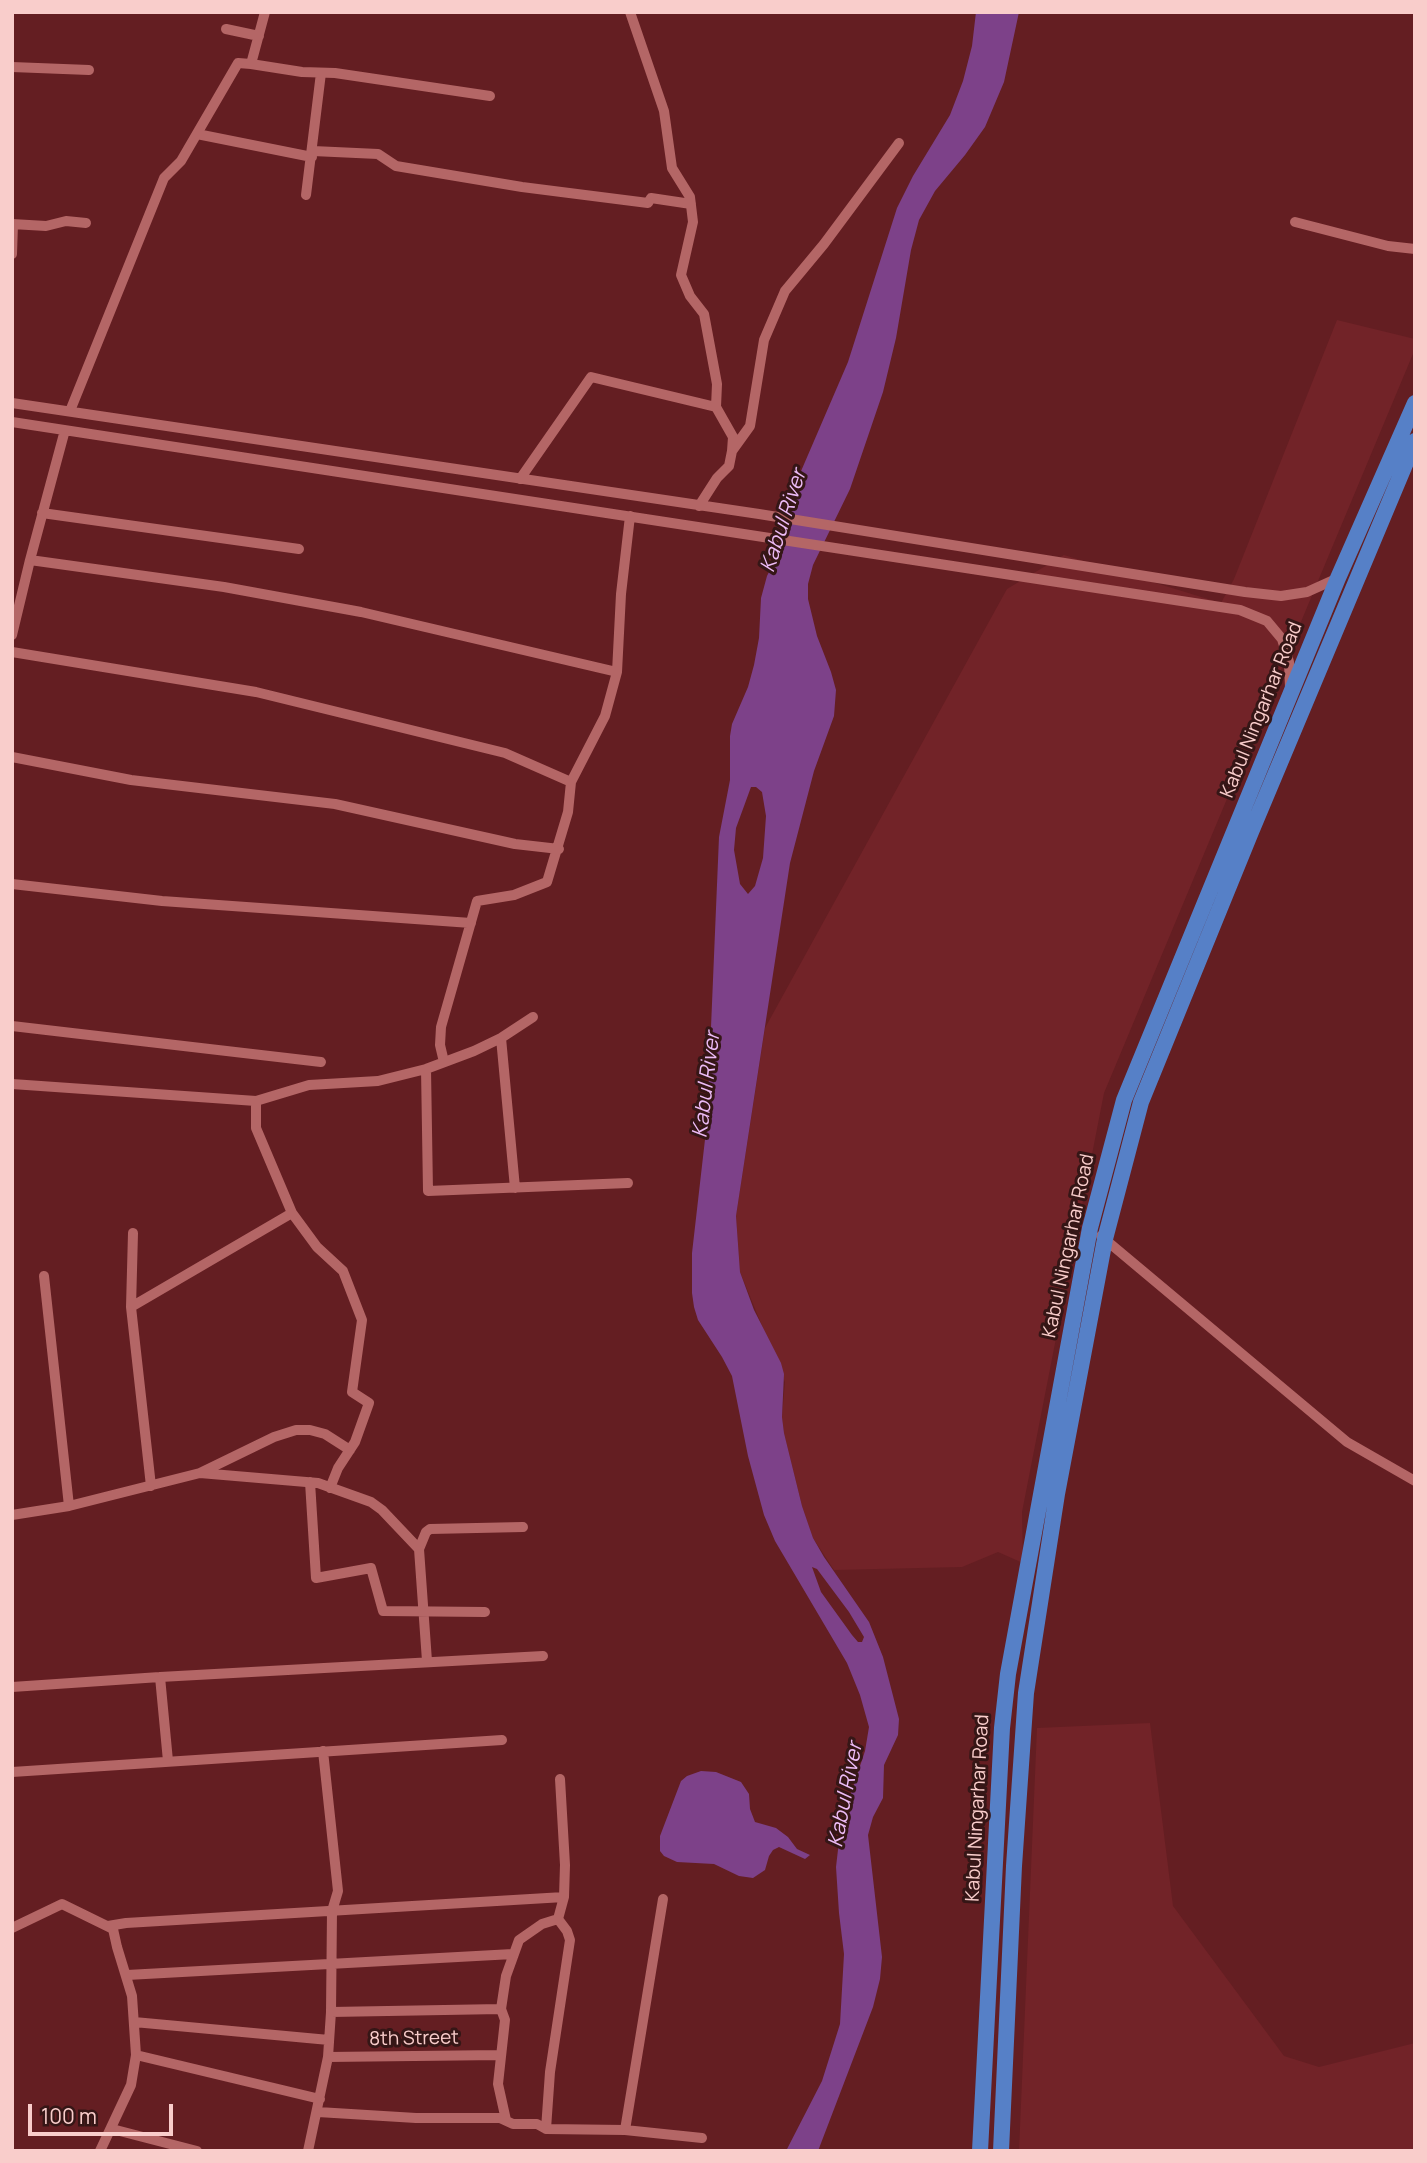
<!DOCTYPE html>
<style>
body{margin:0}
#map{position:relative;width:1427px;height:2163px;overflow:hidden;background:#641e22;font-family:Manrope,sans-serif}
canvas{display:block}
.frame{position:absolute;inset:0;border:14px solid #f9cdcb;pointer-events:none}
.scale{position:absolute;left:28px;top:2104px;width:145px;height:32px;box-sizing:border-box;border:4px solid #f9cdcb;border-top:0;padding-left:9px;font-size:21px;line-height:24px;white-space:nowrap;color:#f9cdcb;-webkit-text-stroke:5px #351616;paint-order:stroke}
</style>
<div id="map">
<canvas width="1427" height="2163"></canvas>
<div class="frame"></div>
<div class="scale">100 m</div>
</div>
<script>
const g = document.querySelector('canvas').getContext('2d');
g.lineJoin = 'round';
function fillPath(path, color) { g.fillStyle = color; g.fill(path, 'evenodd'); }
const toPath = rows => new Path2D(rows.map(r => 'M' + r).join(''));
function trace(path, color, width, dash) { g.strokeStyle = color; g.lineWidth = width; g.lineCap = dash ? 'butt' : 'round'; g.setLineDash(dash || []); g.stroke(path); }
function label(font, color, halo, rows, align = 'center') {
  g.font = font + ' Manrope,sans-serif'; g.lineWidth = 6; g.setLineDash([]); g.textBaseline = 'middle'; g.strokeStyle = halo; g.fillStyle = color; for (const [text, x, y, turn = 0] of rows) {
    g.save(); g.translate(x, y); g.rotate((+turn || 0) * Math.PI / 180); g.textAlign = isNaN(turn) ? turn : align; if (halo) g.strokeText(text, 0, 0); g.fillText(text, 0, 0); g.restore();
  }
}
fillPath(toPath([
 [1337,320,1415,339,1415,349,1104,1093,1022,1512,1023,1563,998,1552,962,1567,834,1570,813,1538,802,1506,784,1433,782,1417,785,1382,740,1272,736,1216,765,1028,1007,589,1064,555,1221,603,1234,579],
 [1150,1723,1173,1906,1284,2056,1319,2067,1415,2043,1415,2151,1019,2151,1037,1728]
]), '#722328');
fillPath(toPath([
 [976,12,1019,12,1004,82,985,127,965,155,935,191,919,220,911,250,896,338,883,392,850,489,813,565,808,584,808,599,817,636,831,672,836,690,834,716,814,771,790,863,736,1216,740,1272,754,1310,781,1363,784,1374,782,1417,784,1433,802,1506,813,1538,824,1557,869,1622,883,1657,899,1719,898,1735,884,1765,883,1798,873,1817,868,1835,882,1957,880,1979,873,2007,818,2151,786,2151,822,2081,840,2024,844,1954,839,1913,836,1867,839,1841,844,1814,865,1751,869,1727,860,1695,847,1663,775,1541,764,1515,748,1456,732,1376,722,1357,698,1320,694,1307,692,1293,692,1253,707,1122,719,837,730,780,730,736,732,724,748,687,754,665,759,638,761,598,767,576,779,552,783,513,848,362,897,208,913,176,950,115,963,81,972,46],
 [751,787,756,787,762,792,766,816,763,858,755,886,748,894,740,884,734,850,736,828],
 [812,1567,817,1569,849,1612,864,1637,862,1642,858,1642,852,1635,821,1592],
 [701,1771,716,1772,741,1782,749,1794,750,1809,755,1822,776,1828,788,1837,797,1849,810,1855,805,1859,779,1847,773,1850,769,1856,765,1870,753,1878,739,1876,714,1864,677,1862,664,1856,660,1851,660,1836,681,1781,687,1776]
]), '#7d4189');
trace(toPath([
 [630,12,664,111,672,168,690,197,693,222,681,275,690,296,704,314,717,384,716,407,733,437,732,451],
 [226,29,259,36],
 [251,64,302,72,335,73,490,96],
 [12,67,89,70],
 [197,134,312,157],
 [313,151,378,154,396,166,522,187,648,203,651,198,691,204],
 [306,195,321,73],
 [1295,222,1388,246,1415,249],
 [12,224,46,226,66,221,86,223],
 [12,254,13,224],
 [12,403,759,514,1245,592,1281,596,1307,592,1338,578],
 [70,411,164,178,181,161,238,63,251,64,265,12],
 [12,422,1240,610,1267,621,1282,639,1289,662,1290,688],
 [520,479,591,377,716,407],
 [699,506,717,478,729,466,732,451,750,426,764,340,785,291,824,244,899,143],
 [42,513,299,549],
 [30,560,224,587,361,612,617,672],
 [12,635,30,560,65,430],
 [12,652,256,692,505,753,571,782],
 [12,757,131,780,335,804,515,844,559,849],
 [12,884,162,901,471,923],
 [12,1026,321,1062],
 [501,1038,515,1188],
 [444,1062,440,1045,441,1027,477,901,514,895,547,882,568,812,571,782,605,716,617,672,621,594,630,516],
 [426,1069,428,1191,628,1183],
 [12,1084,256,1101,309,1085,378,1081,426,1069,474,1051,501,1038,533,1017],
 [256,1101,256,1128,292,1213,317,1247,343,1271,362,1320,352,1392,369,1403,355,1442,338,1468,330,1488],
 [133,1233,131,1307,151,1486],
 [1101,1236,1347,1442,1415,1481],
 [44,1276,69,1506],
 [131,1307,292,1213],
 [200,1473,318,1483,371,1502,382,1510,419,1549],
 [310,1482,316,1578,371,1568,383,1611,485,1612],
 [12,1515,69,1506,200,1473,274,1437,296,1430,310,1430,325,1434,350,1450],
 [427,1661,419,1549,426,1532,430,1529,523,1527],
 [160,1677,168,1761],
 [12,1687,160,1677,543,1656],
 [12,1772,502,1740],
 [108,1926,126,1923,564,1897],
 [12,1928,62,1904,113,1929,117,1947,132,1996,136,2055,131,2085,100,2151],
 [127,1975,513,1954],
 [331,2012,501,2009],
 [134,2022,329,2040],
 [136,2055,320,2099],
 [328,2057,500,2055],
 [318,2112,416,2118,500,2118,513,2124,537,2124,546,2129,625,2130,702,2138],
 [506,2120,498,2084,505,2020,501,2009,506,1976,519,1940,542,1924,558,1919],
 [112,2129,197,2151],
 [546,2129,550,2072,570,1940,567,1931,558,1919,564,1897,565,1865,560,1779],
 [625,2130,663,1899],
 [308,2151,328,2057,331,2012,332,1911,338,1891,323,1751]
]), '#b46666', 10);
trace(toPath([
 [980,2151,1002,1728,1008,1674,1090,1228,1124,1100,1338,578,1415,403],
 [1001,2151,1014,1866,1026,1693,1057,1494,1105,1239,1141,1102,1251,832,1415,441]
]), '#5680c7', 16);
label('19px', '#f9cdcb', '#351616', [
 ["Kabul Ningarhar Road",1262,710,-68],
 ["Kabul Ningarhar Road",1069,1246,-78],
 ["Kabul Ningarhar Road",978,1808,-87],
 ["8th Street",414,2039,-1]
]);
label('italic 21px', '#ecbbf6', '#351616', [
 ["Kabul River",784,521,-72],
 ["Kabul River",707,1085,-83],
 ["Kabul River",846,1795,-79]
]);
</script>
